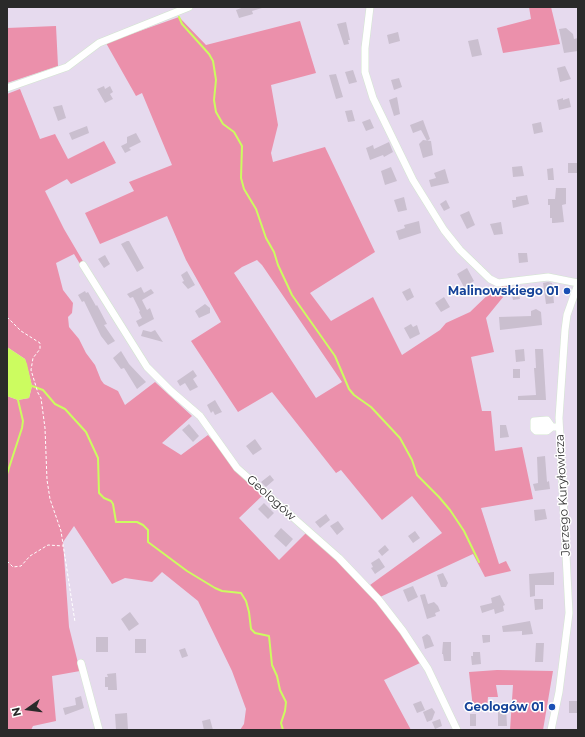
<!DOCTYPE html>
<meta charset="utf-8">
<style>
body{margin:0}
#map{position:relative;width:585px;height:737px;overflow:hidden;background:#e6daee;font-family:Montserrat,sans-serif}
canvas{display:block}
.frame{position:absolute;inset:0;border:8px solid #2a2a2a;pointer-events:none}
.north{position:absolute;left:8px;top:689px;width:40px;height:40px;-webkit-text-stroke:3px #fff;paint-order:stroke;rotate:256deg;font-size:11px;font-weight:700;line-height:16px;text-align:center;color:#2a2a2a}
.north::after{content:'';display:block;margin:auto;width:14px;height:18px;background:#2a2a2a;clip-path:polygon(50% 0,100% 100%,50% 72%,0 100%)}
</style>
<div id="map">
<canvas width="585" height="737"></canvas>
<div class="frame"></div>
<div class="north">N</div>
</div>
<script>
const g = document.querySelector('canvas').getContext('2d');
g.lineJoin = 'round';
function fillPath(path, color) { g.fillStyle = color; g.fill(path, 'evenodd'); }
const toPath = rows => new Path2D(rows.map(r => 'M' + r).join(''));
function trace(path, color, width, dash) { g.strokeStyle = color; g.lineWidth = width; g.lineCap = dash ? 'butt' : 'round'; g.setLineDash(dash || []); g.stroke(path); }
function label(font, color, halo, rows, align = 'center') {
  g.font = font + ' Montserrat,sans-serif'; g.lineWidth = 3; g.setLineDash([]); g.textBaseline = 'middle'; g.strokeStyle = halo; g.fillStyle = color; for (const [text, x, y, turn = 0] of rows) {
    g.save(); g.translate(x, y); g.rotate((+turn || 0) * Math.PI / 180); g.textAlign = isNaN(turn) ? turn : align; if (halo) g.strokeText(text, 0, 0); g.fillText(text, 0, 0); g.restore();
  }
}
fillPath(toPath([
 [529,7,551,7,560,44,503,53,497,28,531,19],
 [179,17,206,45,300,21,316,73,271,85,278,125,271,153,273,162,325,147,375,252,310,293,331,321,373,297,402,355,440,330,446,323,470,312,496,287,507,284,508,291,486,318,494,352,471,357,482,411,491,411,495,451,522,447,533,499,481,508,499,564,506,561,511,571,485,577,473,554,380,597,370,585,442,533,412,496,382,520,341,470,336,473,272,392,238,412,191,341,221,322,186,260,167,216,100,244,85,213,134,191,129,182,172,165,142,93,136,96,106,43],
 [257,260,262,265,342,382,316,398,234,273,242,267],
 [56,26,58,66,7,83,7,28],
 [20,89,40,139,55,134,68,159,104,141,116,163,71,184,67,179,45,191,64,229,84,263,80,264,74,254,56,263,63,290,73,303,72,313,68,317,69,327,79,339,86,353,95,365,101,380,104,384,118,391,125,405,155,382,192,416,162,443,181,455,208,435,242,475,264,494,239,518,279,560,307,532,354,574,398,628,420,663,384,680,411,730,240,730,244,724,246,709,232,671,198,601,162,572,152,582,125,578,112,584,74,526,63,542,69,627,80,671,52,676,56,721,33,726,31,730,7,730,7,396,18,400,29,398,32,386,25,359,7,347,7,94],
 [497,670,553,671,543,730,510,730,513,685,496,685,498,697,488,697,487,707,473,708,469,672]
]), '#eb90ab');
fillPath(toPath([
 [7,347,25,359,27,364,32,386,29,398,18,400,7,396]
]), '#ccfc60');
trace(toPath([
 [179,17,182,24,209,54,213,61,216,80,214,100,216,112,223,124,234,132,242,146,241,178,244,189,256,209,266,238,274,252,278,265,292,295,335,356,349,389,354,395,371,407,400,438,412,460,417,475,439,497,450,510,464,531,479,562],
 [32,386,43,390,55,404,65,409,86,432,98,458,99,493,104,498,111,501,113,504,116,522,137,522,143,525,148,530,148,542,187,571,215,588,222,591,241,593,246,601,249,612,251,629,255,633,269,636,272,665,277,676,280,690,286,702,285,711,281,723,283,730],
 [7,474,22,428,23,421,18,400]
]), '#ccfc60', 2);
fillPath(toPath([
 [244,7,261,7,262,8,252,11,253,14,239,18,236,10],
 [346,22,350,40,348,40,349,44,344,45,337,24],
 [566,28,573,34,574,39,578,38,578,51,564,53,559,29],
 [398,32,400,41,389,44,387,35],
 [478,39,482,55,472,57,468,41],
 [565,66,571,79,560,82,557,68],
 [353,70,357,82,349,84,345,72],
 [336,74,343,97,336,99,329,75],
 [399,78,402,87,394,90,391,80],
 [104,86,105,89,110,86,113,92,110,94,113,99,105,103,97,89],
 [397,97,400,114,394,116,389,100],
 [563,98,563,100,569,98,571,107,559,110,557,100],
 [62,105,66,118,58,121,53,107],
 [352,110,355,121,348,122,345,111],
 [370,119,374,128,366,131,362,122],
 [423,120,430,139,427,141,421,130,413,133,410,125],
 [541,122,543,132,534,134,532,124],
 [87,126,89,133,72,140,69,133],
 [136,133,141,142,129,148,131,150,125,153,121,146,127,143,127,137],
 [423,140,431,141,433,155,423,158,419,144],
 [389,142,393,152,384,157,383,155,370,160,366,148,373,145,374,149],
 [568,163,578,163,578,173,568,173],
 [522,166,524,176,513,177,512,167],
 [391,167,397,181,385,185,381,171],
 [553,168,554,180,548,180,547,169],
 [445,169,449,183,431,187,429,180,436,178,434,173],
 [556,188,566,188,566,204,562,205,564,222,554,223,552,223,552,218,550,218,550,205,548,205,548,199,555,199],
 [527,195,529,204,513,208,512,200,516,200,516,197],
 [404,197,407,210,398,212,394,200],
 [446,200,450,208,444,211,440,204],
 [469,211,475,225,467,229,460,215],
 [419,221,421,233,399,240,396,231,405,228,404,225],
 [501,222,503,234,494,235,490,224],
 [127,241,129,241,144,268,137,272,121,244],
 [518,253,527,253,528,262,519,263],
 [105,255,110,264,104,268,98,259],
 [467,268,474,281,464,287,457,274],
 [187,271,195,285,188,289,182,282,184,281,181,275],
 [548,282,552,283,554,303,546,304,543,283],
 [517,286,520,299,513,300,510,288],
 [141,287,144,293,151,289,154,293,142,300,147,310,150,308,154,319,139,327,136,321,142,318,139,312,140,311,133,297,130,298,127,294],
 [410,288,414,297,407,301,402,292],
 [85,291,86,293,88,292,96,306,97,305,107,324,104,325,115,341,108,345,101,336,84,301,82,302,78,295],
 [444,297,450,307,441,312,435,303],
 [205,304,210,308,210,313,199,318,195,311],
 [536,309,541,312,542,325,500,330,499,317,531,316,531,311],
 [411,324,413,327,417,325,420,334,410,339,404,328],
 [143,330,151,332,155,330,163,342,141,336],
 [524,349,525,361,516,362,515,350],
 [535,349,543,349,546,400,518,400,518,396,536,395,534,368,536,368],
 [121,351,129,364,146,382,137,389,124,368,121,369,113,358],
 [513,369,520,369,520,378,513,378],
 [193,370,197,376,193,379,198,387,190,391,185,383,180,386,177,381],
 [215,400,222,412,215,415,213,411,211,413,207,405],
 [189,424,199,436,193,442,182,430],
 [500,425,506,425,509,437,500,438],
 [255,439,262,449,253,455,246,446],
 [545,456,547,482,549,481,550,489,535,491,533,484,538,483,537,457],
 [270,475,274,480,266,487,261,482],
 [264,503,274,513,268,519,258,509],
 [545,509,547,519,535,521,534,510],
 [326,514,330,520,320,528,315,522],
 [338,521,344,529,337,535,330,526],
 [281,528,293,539,286,547,274,536],
 [415,531,420,538,413,543,408,536],
 [385,545,389,550,382,556,378,551],
 [379,558,385,567,375,574,371,568,373,567,371,563],
 [554,572,554,585,535,585,535,596,530,597,529,574],
 [443,573,448,583,446,587,441,587,437,575],
 [413,586,418,597,408,602,403,590],
 [425,594,428,604,434,602,438,606,440,611,435,613,436,616,427,619,420,595],
 [500,595,505,605,503,606,504,611,495,614,494,609,482,613,480,606,492,603,491,598],
 [534,599,543,599,543,609,535,610],
 [130,612,139,624,129,631,121,619],
 [530,621,533,634,522,635,522,631,503,632,502,626],
 [427,634,430,636,434,646,425,649,422,637],
 [482,635,490,635,490,642,483,643],
 [96,637,108,637,108,652,96,652],
 [135,639,146,639,146,653,135,653],
 [443,642,451,642,451,661,444,661,443,654,442,654],
 [536,643,544,643,543,662,535,662],
 [185,648,188,656,182,658,179,650],
 [473,652,480,652,481,664,472,665,471,656,473,656],
 [116,673,117,690,108,690,108,687,105,687,105,677,108,677,107,674],
 [81,696,84,708,65,715,63,708,76,705,75,698],
 [421,701,425,710,417,713,413,704],
 [569,701,578,701,578,713,569,713],
 [498,707,506,707,507,726,498,726],
 [432,708,435,712,432,720,427,722,423,712],
 [127,713,128,730,116,730,115,714],
 [470,714,476,714,476,726,470,726],
 [210,719,213,730,204,730,202,721],
 [440,719,442,726,435,729,432,722]
]), '#cabfcf');
const minor = toPath([
 [370,7,365,48,365,72,373,98,413,180,444,230,460,250,490,279,498,283,548,277,578,283],
 [7,88,67,67,99,43,189,7],
 [83,265,147,367,171,391,200,416,237,468,339,558,379,600,403,631,428,669,457,730],
 [534,426,534,421,547,420,552,427],
 [552,427,547,431,536,431,534,429,534,426,536,426,559,427],
 [81,663,99,730],
 [551,730,559,692,569,613,559,418,565,330,567,315,578,284]
]);
trace(minor, '#d2e5cf', 8);
trace(toPath([
 [7,195,7,213],
 [7,317,21,331,40,343,40,349,33,358,31,370,38,393,41,398,45,428,47,480,50,499,61,531,75,622],
 [7,561,13,567,21,566,30,556,48,545,63,546]
]), '#fff', 1, [3, 2]);
trace(minor, '#fff', 7);
for (const [x, y, r, color] of [
 [567,291,4,"#1a4fb4"],
 [552,707,4,"#1a4fb4"]
]) { const dot = new Path2D(); dot.arc(x, y, r, 0, 2 * Math.PI); g.fillStyle = color; g.fill(dot); trace(dot, '#fff', 1.5); }
label('bold 12px', '#164399', '#fff', [
 ["Malinowskiego 01",559,291],
 ["Geologów 01",544,707]
], 'right');
label('12px', '#2a2a2a', '#fff', [
 ["Jerzego Kuryłowicza",563,495,-93],
 ["Geologów",271,498,42]
]);
</script>
